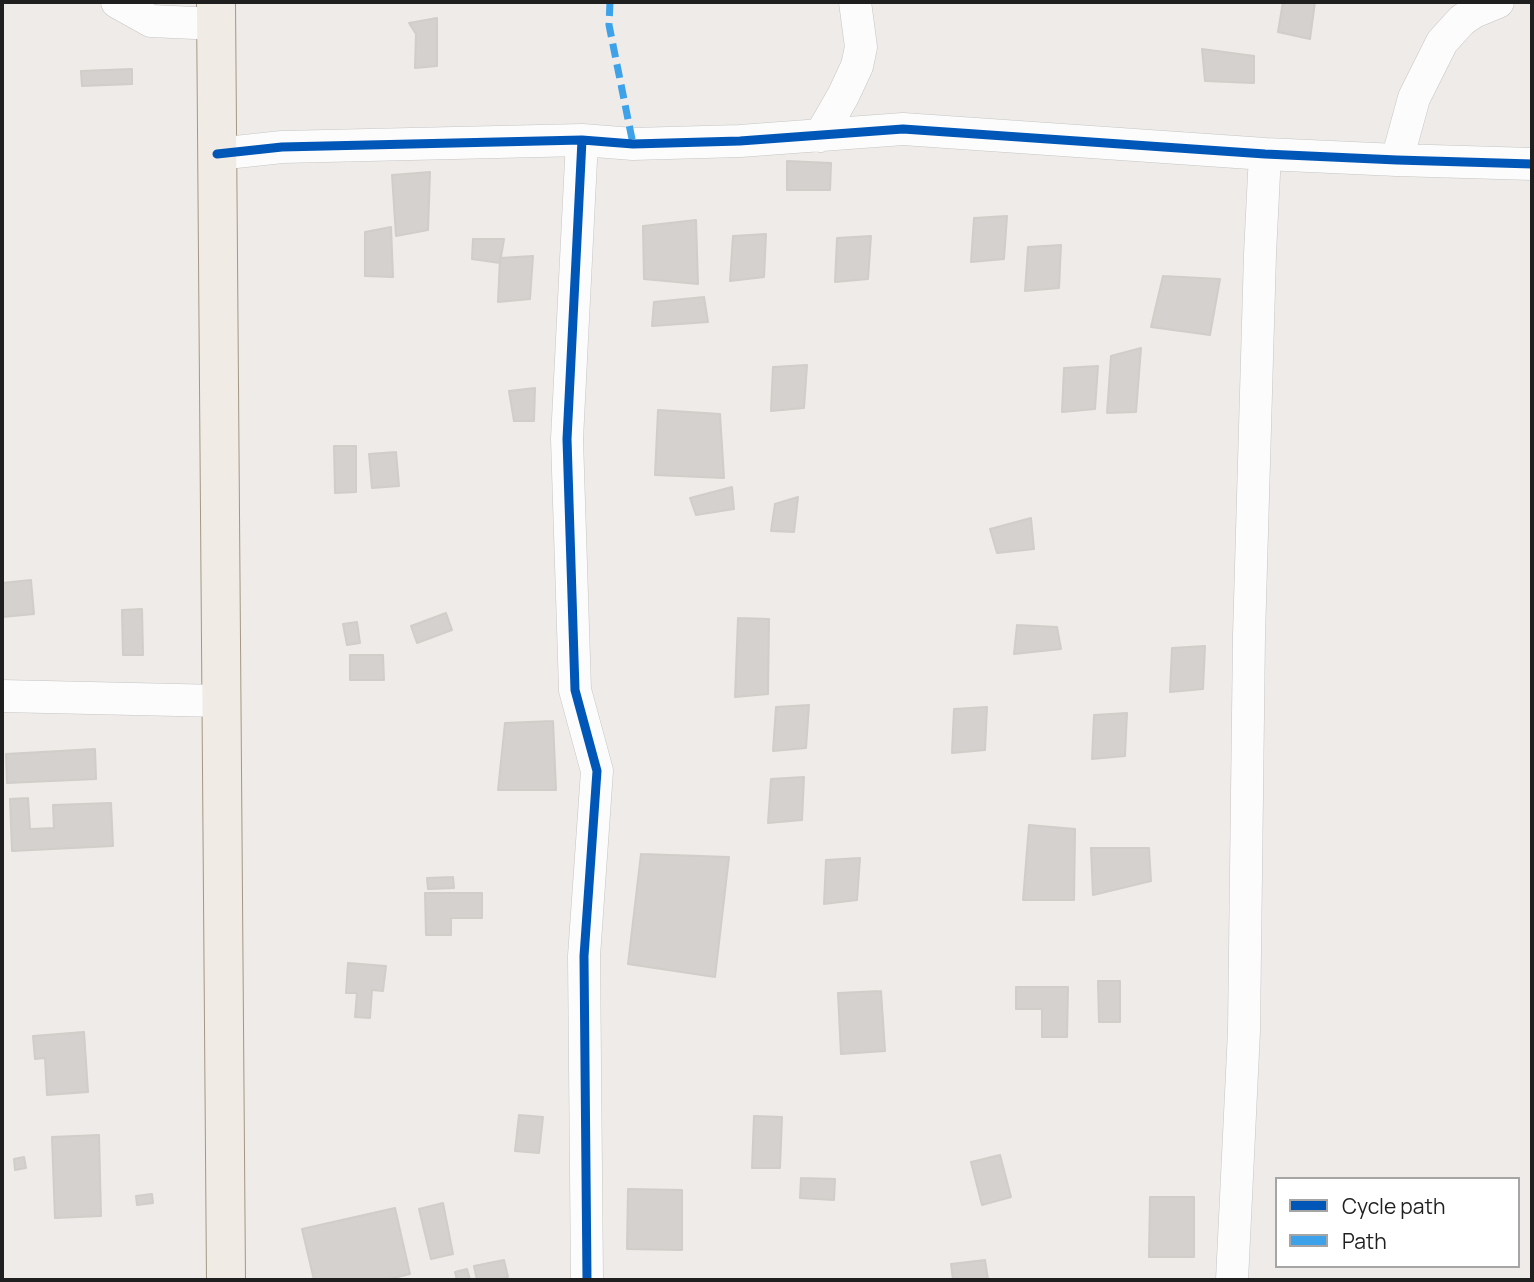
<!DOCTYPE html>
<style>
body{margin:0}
#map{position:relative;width:1534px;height:1282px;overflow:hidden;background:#eeebe8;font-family:Manrope,sans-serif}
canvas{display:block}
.frame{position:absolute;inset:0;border:4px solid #1f1f1f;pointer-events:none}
.legend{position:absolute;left:1275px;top:1177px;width:245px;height:91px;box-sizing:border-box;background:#fff;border:2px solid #a5a5a5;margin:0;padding:9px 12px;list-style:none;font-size:21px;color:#1f1f1f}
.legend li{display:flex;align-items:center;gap:14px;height:35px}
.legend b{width:35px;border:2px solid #a5a5a5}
</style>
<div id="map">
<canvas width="1534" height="1282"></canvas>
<div class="frame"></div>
<ul class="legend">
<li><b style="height:9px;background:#0057b8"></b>Cycle path</li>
<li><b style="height:9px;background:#3da2ea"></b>Path</li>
</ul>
</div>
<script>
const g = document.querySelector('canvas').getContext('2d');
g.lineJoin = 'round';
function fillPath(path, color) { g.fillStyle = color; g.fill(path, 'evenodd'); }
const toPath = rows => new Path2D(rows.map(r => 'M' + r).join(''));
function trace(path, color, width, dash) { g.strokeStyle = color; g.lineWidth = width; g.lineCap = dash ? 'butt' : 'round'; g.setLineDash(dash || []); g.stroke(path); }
const building = toPath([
 [1283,2,1315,2,1310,39,1278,32,1283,2],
 [437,18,437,66,415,68,416,34,409,23,437,18],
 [1202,49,1254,56,1254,83,1205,81,1202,49],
 [132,69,132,84,82,86,81,71,132,69],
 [787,161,831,163,830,190,787,190,787,161],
 [430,172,428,230,396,236,392,175,430,172],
 [1007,216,1004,259,971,262,974,218,1007,216],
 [696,220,698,284,644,279,643,226,696,220],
 [391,227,393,277,365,276,365,232,391,227],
 [766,234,764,277,730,281,733,236,766,234],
 [871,236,868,279,835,282,837,238,871,236],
 [473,239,504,239,500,263,472,259,473,239],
 [1061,245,1059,288,1025,291,1028,247,1061,245],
 [533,256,530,299,498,302,500,258,533,256],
 [1163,276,1220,279,1210,335,1151,327,1163,276],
 [704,297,708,322,652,326,654,302,704,297],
 [1141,348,1136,412,1107,413,1111,356,1141,348],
 [807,365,804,408,771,411,773,367,807,365],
 [1098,366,1095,409,1062,412,1064,368,1098,366],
 [535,388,534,421,514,421,509,391,535,388],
 [658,410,720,414,724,478,655,475,658,410],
 [334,446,356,446,356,492,335,493,334,446],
 [396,452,399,486,372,488,369,454,396,452],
 [732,487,734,509,696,515,690,498,732,487],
 [798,497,794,532,771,531,775,504,798,497],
 [1031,518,1034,549,997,553,990,529,1031,518],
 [31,580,34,614,2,617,2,583,31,580],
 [142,609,143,655,123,655,122,610,142,609],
 [446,613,452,630,417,643,411,626,446,613],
 [738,618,769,619,768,694,735,697,738,618],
 [357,622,360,643,347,645,343,624,357,622],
 [1017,625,1057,627,1061,649,1014,654,1017,625],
 [1205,646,1203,689,1170,692,1172,648,1205,646],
 [350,655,383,655,384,680,350,680,350,655],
 [809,705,806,748,773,751,776,707,809,705],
 [987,707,985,750,952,753,954,709,987,707],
 [1127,713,1125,756,1092,759,1094,715,1127,713],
 [553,721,556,790,498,790,505,723,553,721],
 [95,749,96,779,7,783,6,754,95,749],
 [804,777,802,820,768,823,771,779,804,777],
 [28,798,30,829,54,828,53,805,111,803,113,846,12,851,10,799,28,798],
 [1029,825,1075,829,1074,900,1023,900,1029,825],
 [1091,848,1149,848,1151,881,1093,895,1091,848],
 [641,854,729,857,715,977,628,964,641,854],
 [860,858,857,900,824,904,826,860,860,858],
 [453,877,454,888,428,889,427,878,453,877],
 [425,893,482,893,482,918,451,918,451,935,426,935,425,893],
 [348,963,386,966,383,991,372,990,370,1018,355,1017,357,993,346,993,348,963],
 [1098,981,1120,981,1120,1022,1099,1022,1098,981],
 [1016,987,1068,987,1067,1037,1042,1037,1042,1009,1016,1009,1016,987],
 [881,991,885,1051,841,1054,838,993,881,991],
 [84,1032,88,1092,47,1095,45,1058,35,1059,33,1036,84,1032],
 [519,1115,543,1117,539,1153,515,1151,519,1115],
 [754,1116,782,1117,780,1168,752,1168,754,1116],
 [99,1135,101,1216,55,1218,52,1137,99,1135],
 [1000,1155,1011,1197,982,1205,971,1162,1000,1155],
 [24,1157,26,1168,15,1170,14,1159,24,1157],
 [801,1178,835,1179,834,1200,800,1198,801,1178],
 [628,1189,682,1190,682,1250,627,1249,628,1189],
 [152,1194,153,1203,137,1205,136,1196,152,1194],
 [1150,1197,1194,1197,1194,1257,1149,1257,1150,1197],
 [443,1203,453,1254,431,1259,419,1209,443,1203],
 [395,1208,410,1274,385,1280,314,1280,302,1229,395,1208],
 [504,1260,508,1277,495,1280,477,1280,474,1266,504,1260],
 [985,1260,988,1280,953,1280,951,1264,985,1260],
 [467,1269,470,1280,457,1280,455,1272,467,1269]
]);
fillPath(building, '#d4d1cf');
trace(building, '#d1cdc9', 2);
const minor = toPath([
 [117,2,151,21,217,24],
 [820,136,843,96,857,66,861,47,855,2],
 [582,140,567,439,575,690,597,771,584,956,587,1280],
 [217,154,282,147,497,142,582,140,633,144,740,141,903,129,1265,154,1397,160,1532,164],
 [1397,160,1414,98,1442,42,1462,20,1474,12,1498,2],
 [2,696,221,701],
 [1232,1280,1244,1031,1249,636,1260,254,1265,154]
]);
const major = toPath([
 [216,2,226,1280]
]);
trace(minor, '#c6c5c4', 33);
trace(major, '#a49884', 40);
trace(minor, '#fcfcfc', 32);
trace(major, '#f1ebe5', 38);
trace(toPath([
 [610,2,609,25,633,144]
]), '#3da2ea', 7, [14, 7]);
trace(toPath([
 [582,140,567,439,575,690,597,771,584,956,587,1280],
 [217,154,282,147,497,142,582,140,633,144,740,141,903,129,1265,154,1397,160,1532,164]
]), '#0057b8', 9);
</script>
